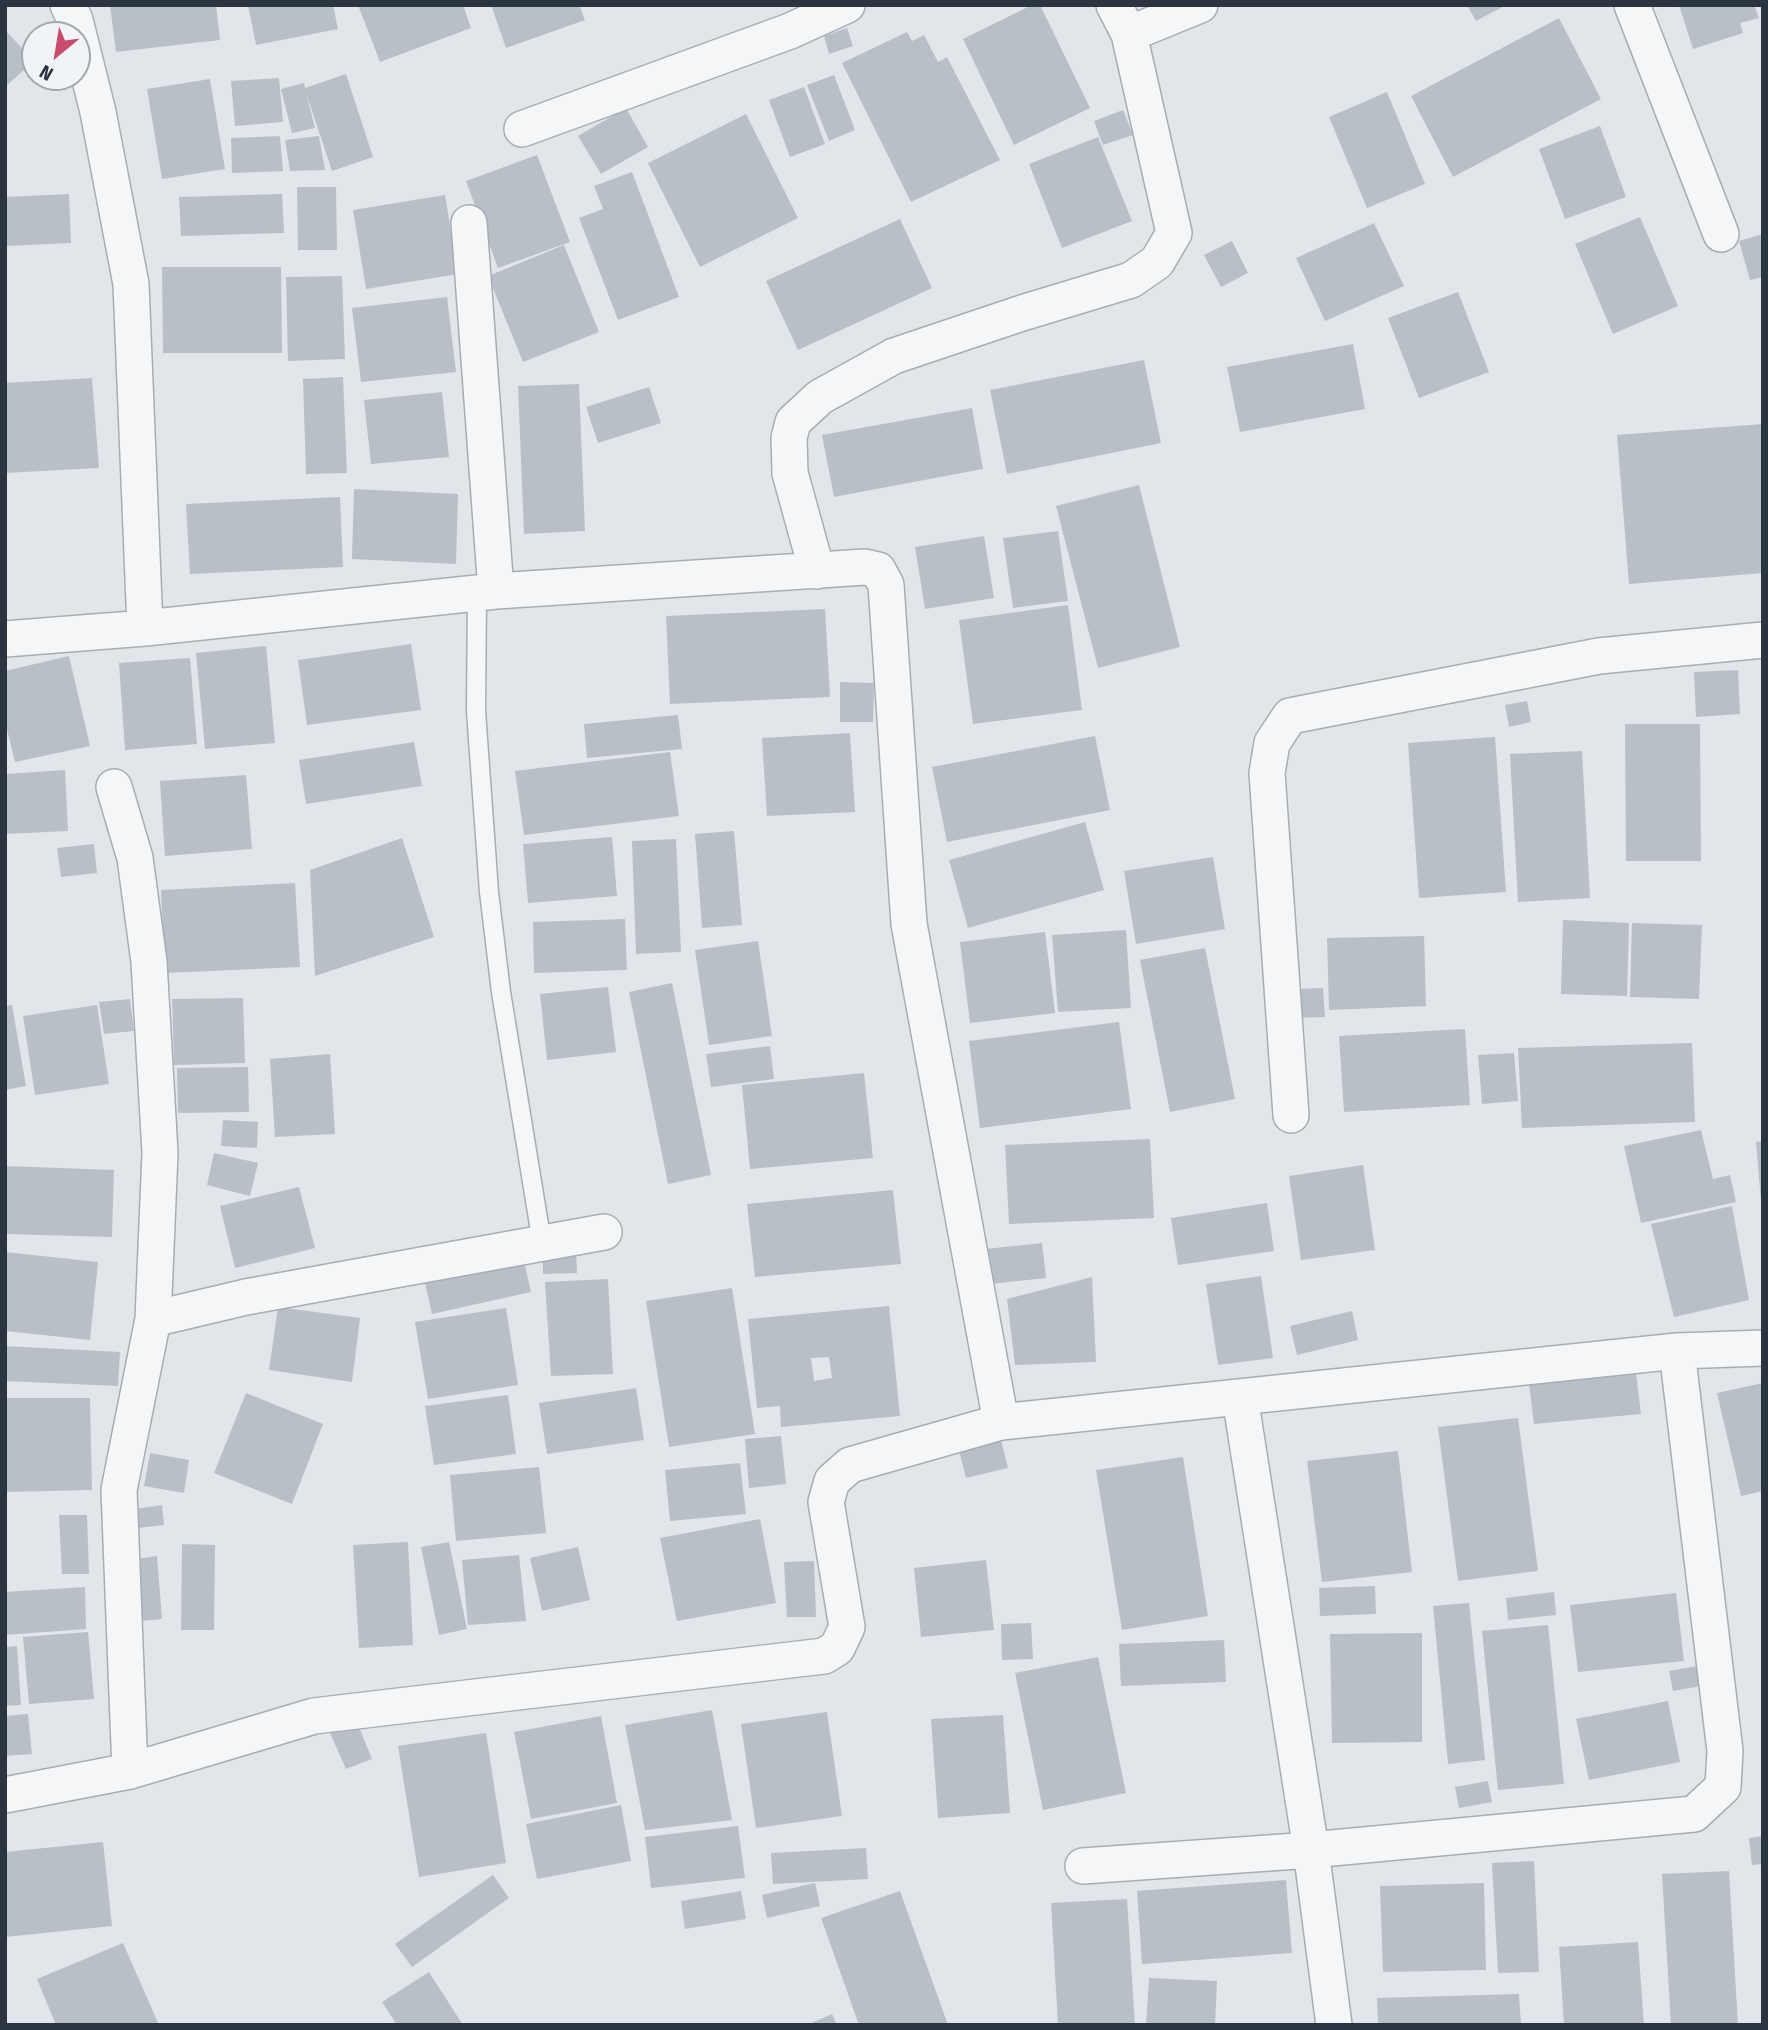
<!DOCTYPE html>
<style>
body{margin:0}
#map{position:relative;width:1768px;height:2030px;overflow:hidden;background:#e2e6ea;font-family:"Fira Sans Condensed",sans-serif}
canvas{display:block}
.frame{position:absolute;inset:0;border:7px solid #2a3541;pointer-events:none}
.north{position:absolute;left:21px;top:21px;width:70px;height:70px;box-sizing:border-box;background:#f1f4f7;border:2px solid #a1a8ae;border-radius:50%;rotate:210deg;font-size:19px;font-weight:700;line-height:28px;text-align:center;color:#2a3541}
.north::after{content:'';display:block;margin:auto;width:24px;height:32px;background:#c94c6d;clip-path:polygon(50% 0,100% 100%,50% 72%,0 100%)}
</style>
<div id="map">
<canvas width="1768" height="2030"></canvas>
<div class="frame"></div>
<div class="north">N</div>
</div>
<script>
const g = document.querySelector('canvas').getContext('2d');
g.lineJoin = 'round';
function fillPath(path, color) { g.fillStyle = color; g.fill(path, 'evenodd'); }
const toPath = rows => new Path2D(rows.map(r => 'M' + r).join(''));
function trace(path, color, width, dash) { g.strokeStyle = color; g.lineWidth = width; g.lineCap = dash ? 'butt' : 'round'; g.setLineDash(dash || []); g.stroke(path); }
fillPath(toPath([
 [110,5,216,5,220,40,116,52],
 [248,5,333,5,338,29,256,45],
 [358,5,463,5,471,28,380,62],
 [491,5,579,5,585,20,506,48],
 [1032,5,1040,5,1090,108,1014,145,963,39],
 [1467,5,1506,5,1476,21],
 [1679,5,1754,5,1759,18,1740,23,1743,33,1693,49],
 [1559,18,1601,99,1453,177,1411,96],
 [847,28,853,46,829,54,824,36],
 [5,30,34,61,5,87],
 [907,32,912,41,924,35,938,62,947,57,1000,160,911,202,842,63],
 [346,74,373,157,332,171,306,93,315,128,292,133,281,89,304,83,305,88],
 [834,75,855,130,829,141,807,85],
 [279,78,283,122,235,126,231,81],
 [210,79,225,169,162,179,147,89],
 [804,87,825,144,790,157,769,100],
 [1387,92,1425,184,1367,208,1329,117],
 [626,108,648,147,601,174,578,136],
 [1123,110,1133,135,1103,145,1094,121],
 [746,114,798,218,700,267,648,163],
 [1600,126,1626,197,1565,219,1539,149],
 [280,136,283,171,232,173,231,138],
 [319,136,325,170,290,171,285,140],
 [1098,137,1132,221,1062,248,1029,164],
 [537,155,570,242,498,268,466,181],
 [632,172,679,297,618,320,579,218,603,209,594,186],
 [297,187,336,187,337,250,298,250],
 [69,194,71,243,5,246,5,197],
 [282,194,284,233,181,236,179,197],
 [445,195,458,274,366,289,353,210],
 [1640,217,1678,306,1613,334,1575,244],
 [900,219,932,288,798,350,766,281],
 [1374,223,1404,286,1325,321,1296,258],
 [1763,234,1763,277,1750,280,1739,241],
 [1232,241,1248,273,1221,287,1204,255],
 [564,245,599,332,523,362,488,276],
 [162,267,281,267,282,353,163,353],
 [342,276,345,359,288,361,286,277],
 [1458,292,1489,372,1419,398,1388,318],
 [447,297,456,372,361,382,352,308],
 [1353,344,1365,409,1240,432,1227,367],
 [1144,360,1161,443,1007,474,990,390],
 [343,377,347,473,306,474,303,379],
 [92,378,99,468,5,473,5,383],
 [579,384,585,531,524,534,518,386],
 [649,387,661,423,598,443,586,407],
 [442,392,449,457,371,464,364,400],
 [972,408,983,469,834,497,822,435],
 [1763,424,1763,573,1629,584,1617,435],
 [1139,485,1180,647,1098,668,1056,506],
 [354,489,458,494,456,564,352,559],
 [340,497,343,567,190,574,186,504],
 [1058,531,1068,601,1013,608,1003,538],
 [984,536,994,598,925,609,915,547],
 [1068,605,1082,710,973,724,959,620],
 [825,609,830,697,670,704,666,616],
 [411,644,421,710,307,725,298,660],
 [266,646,275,743,205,749,196,653],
 [69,656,90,746,15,762,5,721,5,671],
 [190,658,197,744,125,750,119,663],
 [1738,670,1740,714,1696,717,1694,672],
 [840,682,874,683,873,722,840,722],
 [1527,701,1531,722,1509,727,1505,705],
 [678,715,682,749,587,758,584,724],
 [1625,724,1700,724,1701,861,1626,861],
 [850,733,855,812,767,816,762,738],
 [1095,736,1110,810,947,842,932,767],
 [1495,737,1506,892,1419,898,1408,743],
 [414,742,422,786,306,804,299,760],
 [1582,751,1590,898,1518,902,1510,754],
 [670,752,679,816,524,835,515,771],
 [65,770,68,831,5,834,5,774],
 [246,775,252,849,165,856,160,781],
 [1085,822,1104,890,968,928,949,860],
 [734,831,742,925,702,928,695,834],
 [612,837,617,896,528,903,523,844],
 [402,838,434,937,315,976,310,870],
 [676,839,681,952,636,954,632,841],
 [94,844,97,873,61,877,57,848],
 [1213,857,1225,929,1136,944,1124,871],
 [295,883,300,967,165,973,161,890],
 [625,919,627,970,534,973,533,922],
 [1563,920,1629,923,1627,996,1561,994],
 [1632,923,1702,925,1699,999,1630,997],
 [1126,930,1131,1008,1058,1012,1052,935],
 [1045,932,1055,1013,970,1023,960,942],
 [1424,936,1426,1006,1329,1010,1327,938],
 [758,941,772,1036,709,1045,695,950],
 [1205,948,1235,1099,1170,1112,1140,960],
 [672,983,711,1175,668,1184,629,992],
 [608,987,616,1052,547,1060,540,994],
 [1323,988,1325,1017,1297,1018,1295,989],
 [243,998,245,1063,174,1065,172,999],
 [130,999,134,1031,104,1034,99,1002],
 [12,1005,26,1086,5,1090,5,1006],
 [97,1005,109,1084,35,1095,23,1016],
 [1119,1022,1131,1109,980,1128,969,1041],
 [1465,1029,1470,1105,1344,1112,1339,1036],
 [1692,1043,1695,1122,1522,1128,1518,1048],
 [770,1046,774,1079,711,1087,706,1054],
 [1514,1053,1518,1101,1482,1104,1478,1055],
 [330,1054,335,1134,275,1137,270,1059],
 [248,1067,249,1112,178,1113,177,1068],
 [864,1073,873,1158,750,1169,742,1085],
 [223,1120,258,1122,257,1148,221,1146],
 [1701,1130,1713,1179,1730,1175,1736,1202,1641,1223,1624,1146],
 [1150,1139,1154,1218,1009,1224,1005,1145],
 [1763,1141,1763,1201,1761,1201,1756,1142],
 [214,1153,258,1163,250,1196,207,1185],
 [1363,1165,1375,1250,1301,1260,1289,1176],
 [5,1166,114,1170,112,1237,5,1234],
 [299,1187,315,1248,235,1268,220,1206],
 [893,1190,901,1264,755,1277,747,1204],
 [1267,1203,1274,1251,1178,1265,1171,1218],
 [1732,1206,1749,1300,1674,1317,1651,1224],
 [1042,1243,1046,1278,990,1284,986,1249],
 [543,1249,576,1249,577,1273,543,1274],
 [5,1252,98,1262,90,1340,5,1331],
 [523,1256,531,1292,432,1314,424,1278],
 [1261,1276,1273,1358,1218,1365,1206,1284],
 [1092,1277,1096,1362,1015,1365,1007,1299],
 [608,1279,613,1374,551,1376,545,1282],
 [732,1288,755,1434,669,1447,646,1301],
 [889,1306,900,1416,781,1427,780,1406,757,1408,748,1319],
 [829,1357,832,1378,814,1381,811,1358],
 [278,1307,360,1318,352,1382,269,1370],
 [506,1308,518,1385,428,1399,415,1322],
 [1352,1311,1358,1340,1297,1355,1290,1326],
 [5,1346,120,1352,118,1386,5,1381],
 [1636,1373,1641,1414,1534,1424,1529,1384],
 [1763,1383,1763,1491,1741,1496,1717,1393],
 [636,1388,644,1440,547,1454,539,1403],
 [246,1393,323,1424,292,1504,214,1473],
 [508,1395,516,1454,434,1465,425,1406],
 [5,1398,90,1398,92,1490,5,1492],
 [1518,1418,1538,1571,1458,1581,1438,1427],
 [781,1436,786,1484,749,1488,745,1439],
 [1001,1440,1008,1468,966,1478,959,1450],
 [1398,1451,1412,1572,1322,1582,1307,1461],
 [150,1453,189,1460,184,1493,144,1486],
 [1183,1457,1208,1616,1122,1630,1096,1470],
 [740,1463,746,1514,670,1521,665,1470],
 [539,1467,546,1533,456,1541,450,1475],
 [162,1505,164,1525,138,1528,136,1509],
 [59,1515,87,1515,89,1574,62,1574],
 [760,1519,776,1603,677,1621,660,1538],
 [408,1542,413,1645,359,1648,353,1545],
 [449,1542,467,1629,439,1635,421,1547],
 [182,1544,215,1545,214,1630,181,1630],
 [578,1547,590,1600,542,1611,530,1558],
 [519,1555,526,1621,468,1625,462,1560],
 [157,1556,162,1619,141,1621,135,1559],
 [986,1560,994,1630,921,1637,914,1568],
 [814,1561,816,1617,787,1617,784,1562],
 [1375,1586,1376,1614,1320,1616,1319,1588],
 [85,1587,86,1629,5,1635,5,1592],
 [1554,1592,1556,1615,1508,1620,1506,1598],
 [1676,1593,1684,1661,1578,1672,1570,1605],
 [1469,1603,1485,1760,1448,1764,1433,1606],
 [1031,1623,1033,1659,1002,1660,1001,1624],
 [1548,1625,1564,1784,1498,1790,1482,1631],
 [88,1632,94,1699,29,1704,23,1637],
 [1422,1633,1422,1742,1332,1743,1330,1634],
 [1224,1640,1226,1682,1121,1686,1119,1644],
 [17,1646,21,1705,5,1706,5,1647],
 [1098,1657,1126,1793,1043,1810,1015,1673],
 [1703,1665,1707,1685,1673,1691,1669,1671],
 [1668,1701,1680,1762,1589,1780,1576,1719],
 [712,1710,732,1820,645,1830,625,1725],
 [827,1712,842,1816,756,1828,741,1724],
 [28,1714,32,1754,5,1756,5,1716],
 [1003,1715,1010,1813,938,1818,931,1719],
 [601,1716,617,1803,531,1819,514,1732],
 [357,1722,372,1759,346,1769,330,1733],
 [486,1733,506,1863,419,1877,398,1746],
 [1488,1781,1492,1802,1459,1808,1455,1787],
 [621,1805,631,1861,537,1879,526,1824],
 [738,1826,745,1878,651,1888,645,1837],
 [1763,1836,1763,1864,1752,1865,1749,1838],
 [103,1842,112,1926,5,1937,5,1852],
 [866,1848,868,1879,773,1884,771,1853],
 [1534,1861,1539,1972,1498,1973,1492,1863],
 [1729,1871,1738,2025,1671,2025,1662,1874],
 [493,1875,509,1898,412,1967,395,1944],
 [1286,1880,1292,1953,1142,1964,1137,1891],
 [815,1883,820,1906,767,1918,762,1895],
 [1484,1883,1486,1970,1383,1972,1380,1886],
 [741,1891,746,1919,685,1929,681,1901],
 [900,1891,948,2025,859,2025,821,1918],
 [1127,1899,1135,2025,1058,2025,1051,1903],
 [1638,1942,1644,2025,1564,2025,1559,1947],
 [123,1943,159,2025,56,2025,37,1979],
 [429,1972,463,2025,397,2025,382,2002],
 [1149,1978,1217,1981,1215,2025,1146,2025],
 [1519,1994,1521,2025,1378,2025,1377,1998],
 [832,2014,837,2025,807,2025]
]), '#b9bfc6');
const lane = toPath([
 [477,592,476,711,489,892,501,992,542,1243]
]);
const street = toPath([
 [68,5,75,20,98,112,131,284,145,628],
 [1632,5,1721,234],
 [1129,34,1200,5],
 [522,129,790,31,847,5],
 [469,223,496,591],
 [817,571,790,473,789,438,793,422,820,397,894,356,1022,313,1131,280,1157,262,1174,233,1129,34,1114,5],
 [5,639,145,628,496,591,865,567,878,570,886,585,909,924,1001,1422],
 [114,787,135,858,149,962,160,1153,153,1319,119,1490,130,1771],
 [1291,1115,1267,773,1272,743,1290,716,1599,656,1763,640],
 [153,1319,246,1297,604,1232],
 [1240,1397,1311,1850,1334,2025],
 [5,1795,130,1771,314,1716,824,1656,837,1648,847,1627,826,1502,832,1481,850,1465,1001,1422,1677,1351,1763,1348],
 [1083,1866,1311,1850,1694,1814,1723,1787,1725,1751,1677,1351]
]);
trace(lane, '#a7adb4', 21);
trace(street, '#a7adb4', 38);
trace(lane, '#f4f6f8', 18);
trace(street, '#f4f6f8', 35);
</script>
